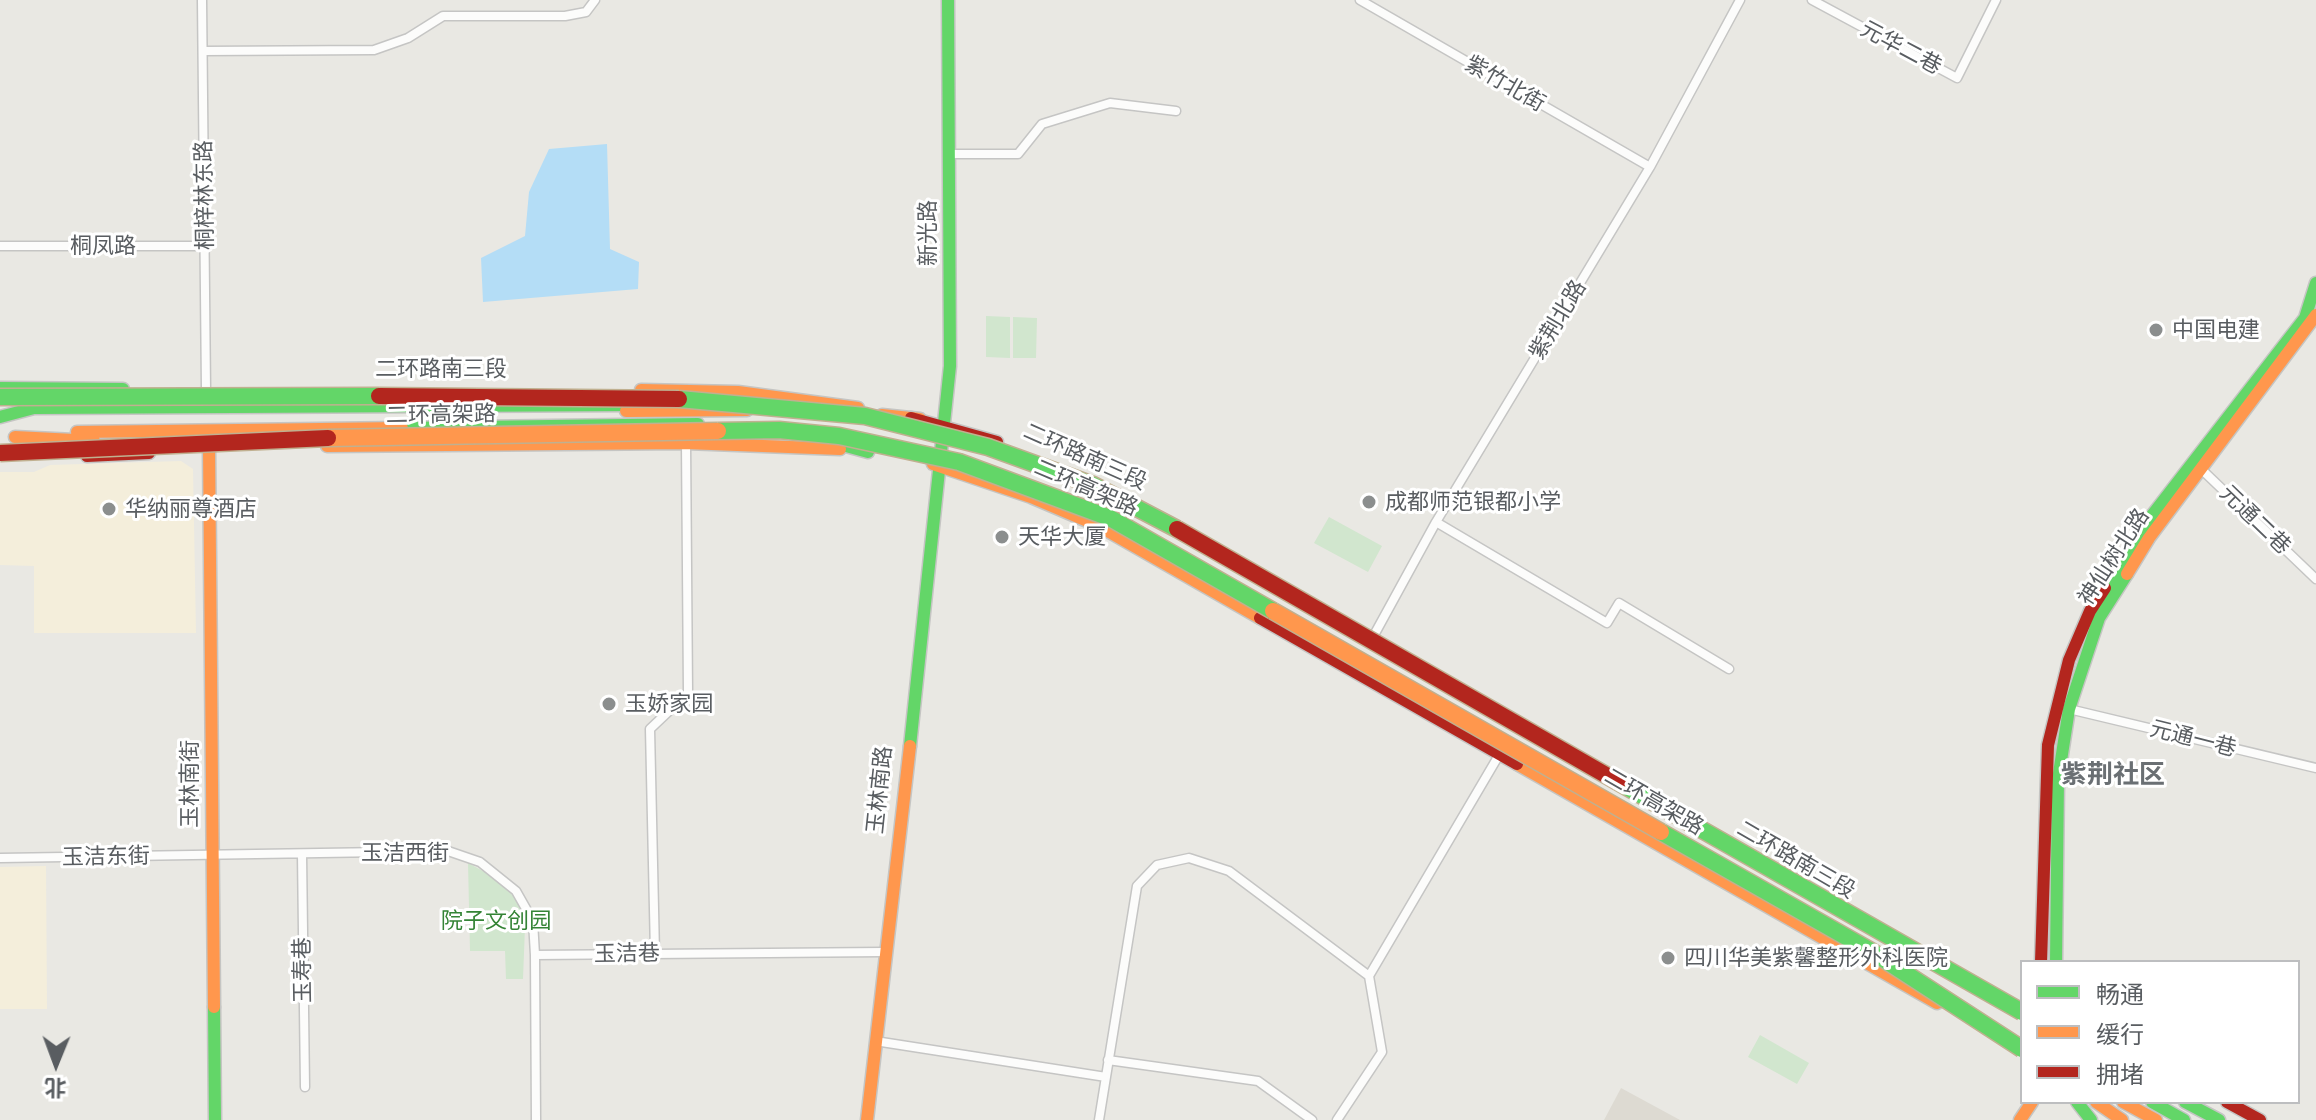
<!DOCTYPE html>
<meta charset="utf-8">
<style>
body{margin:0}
#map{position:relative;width:2316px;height:1120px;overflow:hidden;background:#e9e8e3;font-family:Inter,"Noto Sans SC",sans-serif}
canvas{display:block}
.legend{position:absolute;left:2020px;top:960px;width:280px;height:144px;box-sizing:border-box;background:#fff;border:2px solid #bdbec0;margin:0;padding:10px 14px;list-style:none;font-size:24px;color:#595d61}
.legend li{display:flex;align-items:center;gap:16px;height:40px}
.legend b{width:40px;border:2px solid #bdbec0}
.north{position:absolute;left:16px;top:1024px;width:80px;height:80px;-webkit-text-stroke:6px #fff;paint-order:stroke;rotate:181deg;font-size:22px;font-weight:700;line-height:32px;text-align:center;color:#595d61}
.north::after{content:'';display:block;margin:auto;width:28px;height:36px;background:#595d61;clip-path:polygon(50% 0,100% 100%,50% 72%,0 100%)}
</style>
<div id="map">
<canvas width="2316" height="1120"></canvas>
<ul class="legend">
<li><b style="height:10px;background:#63d668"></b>畅通</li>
<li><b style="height:10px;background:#ff974d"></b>缓行</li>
<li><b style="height:10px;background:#b3261e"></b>拥堵</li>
</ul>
<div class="north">北</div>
</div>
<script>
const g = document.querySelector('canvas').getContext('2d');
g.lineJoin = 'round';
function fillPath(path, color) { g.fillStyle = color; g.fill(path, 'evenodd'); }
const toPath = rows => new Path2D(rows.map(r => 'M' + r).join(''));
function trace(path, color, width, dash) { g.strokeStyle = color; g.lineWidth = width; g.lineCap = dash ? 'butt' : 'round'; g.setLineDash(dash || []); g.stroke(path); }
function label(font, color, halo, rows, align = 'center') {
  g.font = font + ' Inter,"Noto Sans SC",sans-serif'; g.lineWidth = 6; g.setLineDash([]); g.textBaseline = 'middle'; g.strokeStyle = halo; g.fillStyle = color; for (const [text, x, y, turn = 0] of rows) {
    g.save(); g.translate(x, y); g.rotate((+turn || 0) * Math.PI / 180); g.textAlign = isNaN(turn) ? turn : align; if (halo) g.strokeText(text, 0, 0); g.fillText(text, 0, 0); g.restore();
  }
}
fillPath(toPath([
 [181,461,193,469,196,633,34,633,34,566,0,565,0,472,34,472,50,465],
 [46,866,47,1009,0,1009,0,867]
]), '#f4eedb');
fillPath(toPath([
 [1621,1088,1680,1120,1604,1120]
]), '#dddad2');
fillPath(toPath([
 [986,316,1010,317,1010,358,986,357],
 [1013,317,1037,318,1036,358,1013,358],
 [1329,517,1382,546,1368,572,1314,543],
 [468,863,496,878,519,902,525,927,523,979,506,979,505,951,470,951],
 [1760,1035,1809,1063,1797,1084,1748,1057]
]), '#d1e6ce');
fillPath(toPath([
 [607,144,610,249,639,262,638,289,483,302,481,258,525,236,529,192,549,149]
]), '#b4ddf6');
const street = toPath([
 [202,0,206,389],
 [1360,0,1650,167],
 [1812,0,1957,78,1996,0],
 [203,51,374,50,408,38,443,16,565,16,586,12,595,0],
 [950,154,1018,154,1042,124,1110,103,1176,111],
 [0,246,206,246],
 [2198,466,2316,579],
 [1436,522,1607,623,1619,603,1729,669],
 [1373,637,1436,522,1650,167,1740,0],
 [2069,709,2316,768],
 [302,854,305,1087],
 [0,858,448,851,480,862,516,891,533,921,535,955],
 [655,954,650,729,688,693,686,443],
 [875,1041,1106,1077],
 [1108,1060,1258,1081,1312,1120],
 [536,1120,535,955,884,952],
 [1099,1120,1137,886,1157,865,1189,858,1229,871,1369,976],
 [1337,1120,1382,1052,1369,976,1499,755]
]);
const fast = toPath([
 [0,388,123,389],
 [0,417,34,408,635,405],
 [402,428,698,424],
 [824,440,868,452],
 [2105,588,2143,527,2305,318,2316,283],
 [910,746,950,366,948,0],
 [2056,962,2058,780,2069,709,2099,618,2127,574],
 [214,1007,215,1120],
 [2077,1102,2091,1120],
 [2152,1102,2184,1120],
 [2185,1102,2219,1120]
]);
const slow = toPath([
 [641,390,738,392,858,408],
 [626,411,747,410],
 [882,415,920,419],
 [77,432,402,428],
 [15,437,94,441],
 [327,446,686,443,840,449],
 [209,447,214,1007],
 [933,464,1031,497,1099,526,1260,618],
 [2127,574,2149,538,2316,315],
 [1517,764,1937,1003],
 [2096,1102,2122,1120],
 [2123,1102,2156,1120],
 [867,1120,910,746],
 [2020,1120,2032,1102]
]);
const jam = toPath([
 [911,418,997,442],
 [87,456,149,453],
 [1260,618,1517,764],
 [2041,962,2048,745,2069,660,2090,611,2105,588],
 [2227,1102,2260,1120]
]);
trace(street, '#c5c5c4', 11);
trace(fast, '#c5c5c3', 15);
trace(slow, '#c5c5c3', 15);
trace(jam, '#c5c5c3', 15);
trace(street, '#fcfcfb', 8);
trace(fast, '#63d668', 12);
trace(slow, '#ff974d', 12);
trace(jam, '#b3261e', 12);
const fastBridge = toPath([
 [0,397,379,396],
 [679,399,865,416,988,447,1093,485,1177,529],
 [718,431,779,430,839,436,959,462,1110,518,1273,611],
 [1618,782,2022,1012],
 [1661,832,1871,951,2022,1049]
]);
const slowBridge = toPath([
 [328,438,718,431],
 [1273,611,1661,832]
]);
const jamBridge = toPath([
 [379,396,679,399],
 [0,453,328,438],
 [1177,529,1618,782]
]);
trace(fastBridge, '#c0b090', 19, []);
trace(slowBridge, '#c0b090', 19, []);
trace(jamBridge, '#c0b090', 19, []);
trace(fastBridge, '#63d668', 16);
trace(slowBridge, '#ff974d', 16);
trace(jamBridge, '#b3261e', 16);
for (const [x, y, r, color] of [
 [2156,330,8,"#8b8e8e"],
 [1369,502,8,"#8b8e8e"],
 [109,509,8,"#8b8e8e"],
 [1002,537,8,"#8b8e8e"],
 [609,704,8,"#8b8e8e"],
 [1668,958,8,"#8b8e8e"]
]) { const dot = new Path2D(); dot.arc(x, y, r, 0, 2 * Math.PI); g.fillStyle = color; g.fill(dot); trace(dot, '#fff', 3); }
label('22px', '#595d61', '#fff', [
 ["元华二巷",1901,48,28],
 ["紫竹北街",1505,84,30],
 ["桐梓林东路",205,195,-91],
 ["新光路",928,233,-90],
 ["桐凤路",103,246],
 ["紫荆北路",1558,320,-59],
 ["二环路南三段",441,369],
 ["二环高架路",441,415,-1],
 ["二环路南三段",1085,457,24],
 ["二环高架路",1086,488,23],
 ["元通二巷",2255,520,44],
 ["神仙树北路",2114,557,-57],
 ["元通一巷",2193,739,14],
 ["玉林南街",190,784,-90],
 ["玉林南路",880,790,-84],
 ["二环高架路",1654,802,30],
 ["玉洁西街",405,853],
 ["玉洁东街",106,857,-1],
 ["二环路南三段",1796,860,30],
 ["玉洁巷",627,954,-1],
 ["玉寿巷",303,970,-91]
]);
label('22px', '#595d61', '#fff', [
 ["中国电建",2172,330],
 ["成都师范银都小学",1385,502],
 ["华纳丽尊酒店",125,509],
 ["天华大厦",1018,537],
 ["玉娇家园",625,704],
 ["四川华美紫馨整形外科医院",1684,958]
], 'left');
label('22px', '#358436', '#fff', [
 ["院子文创园",496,921]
]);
label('bold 26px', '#6a6f73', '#fff', [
 ["紫荆社区",2113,775]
]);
</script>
